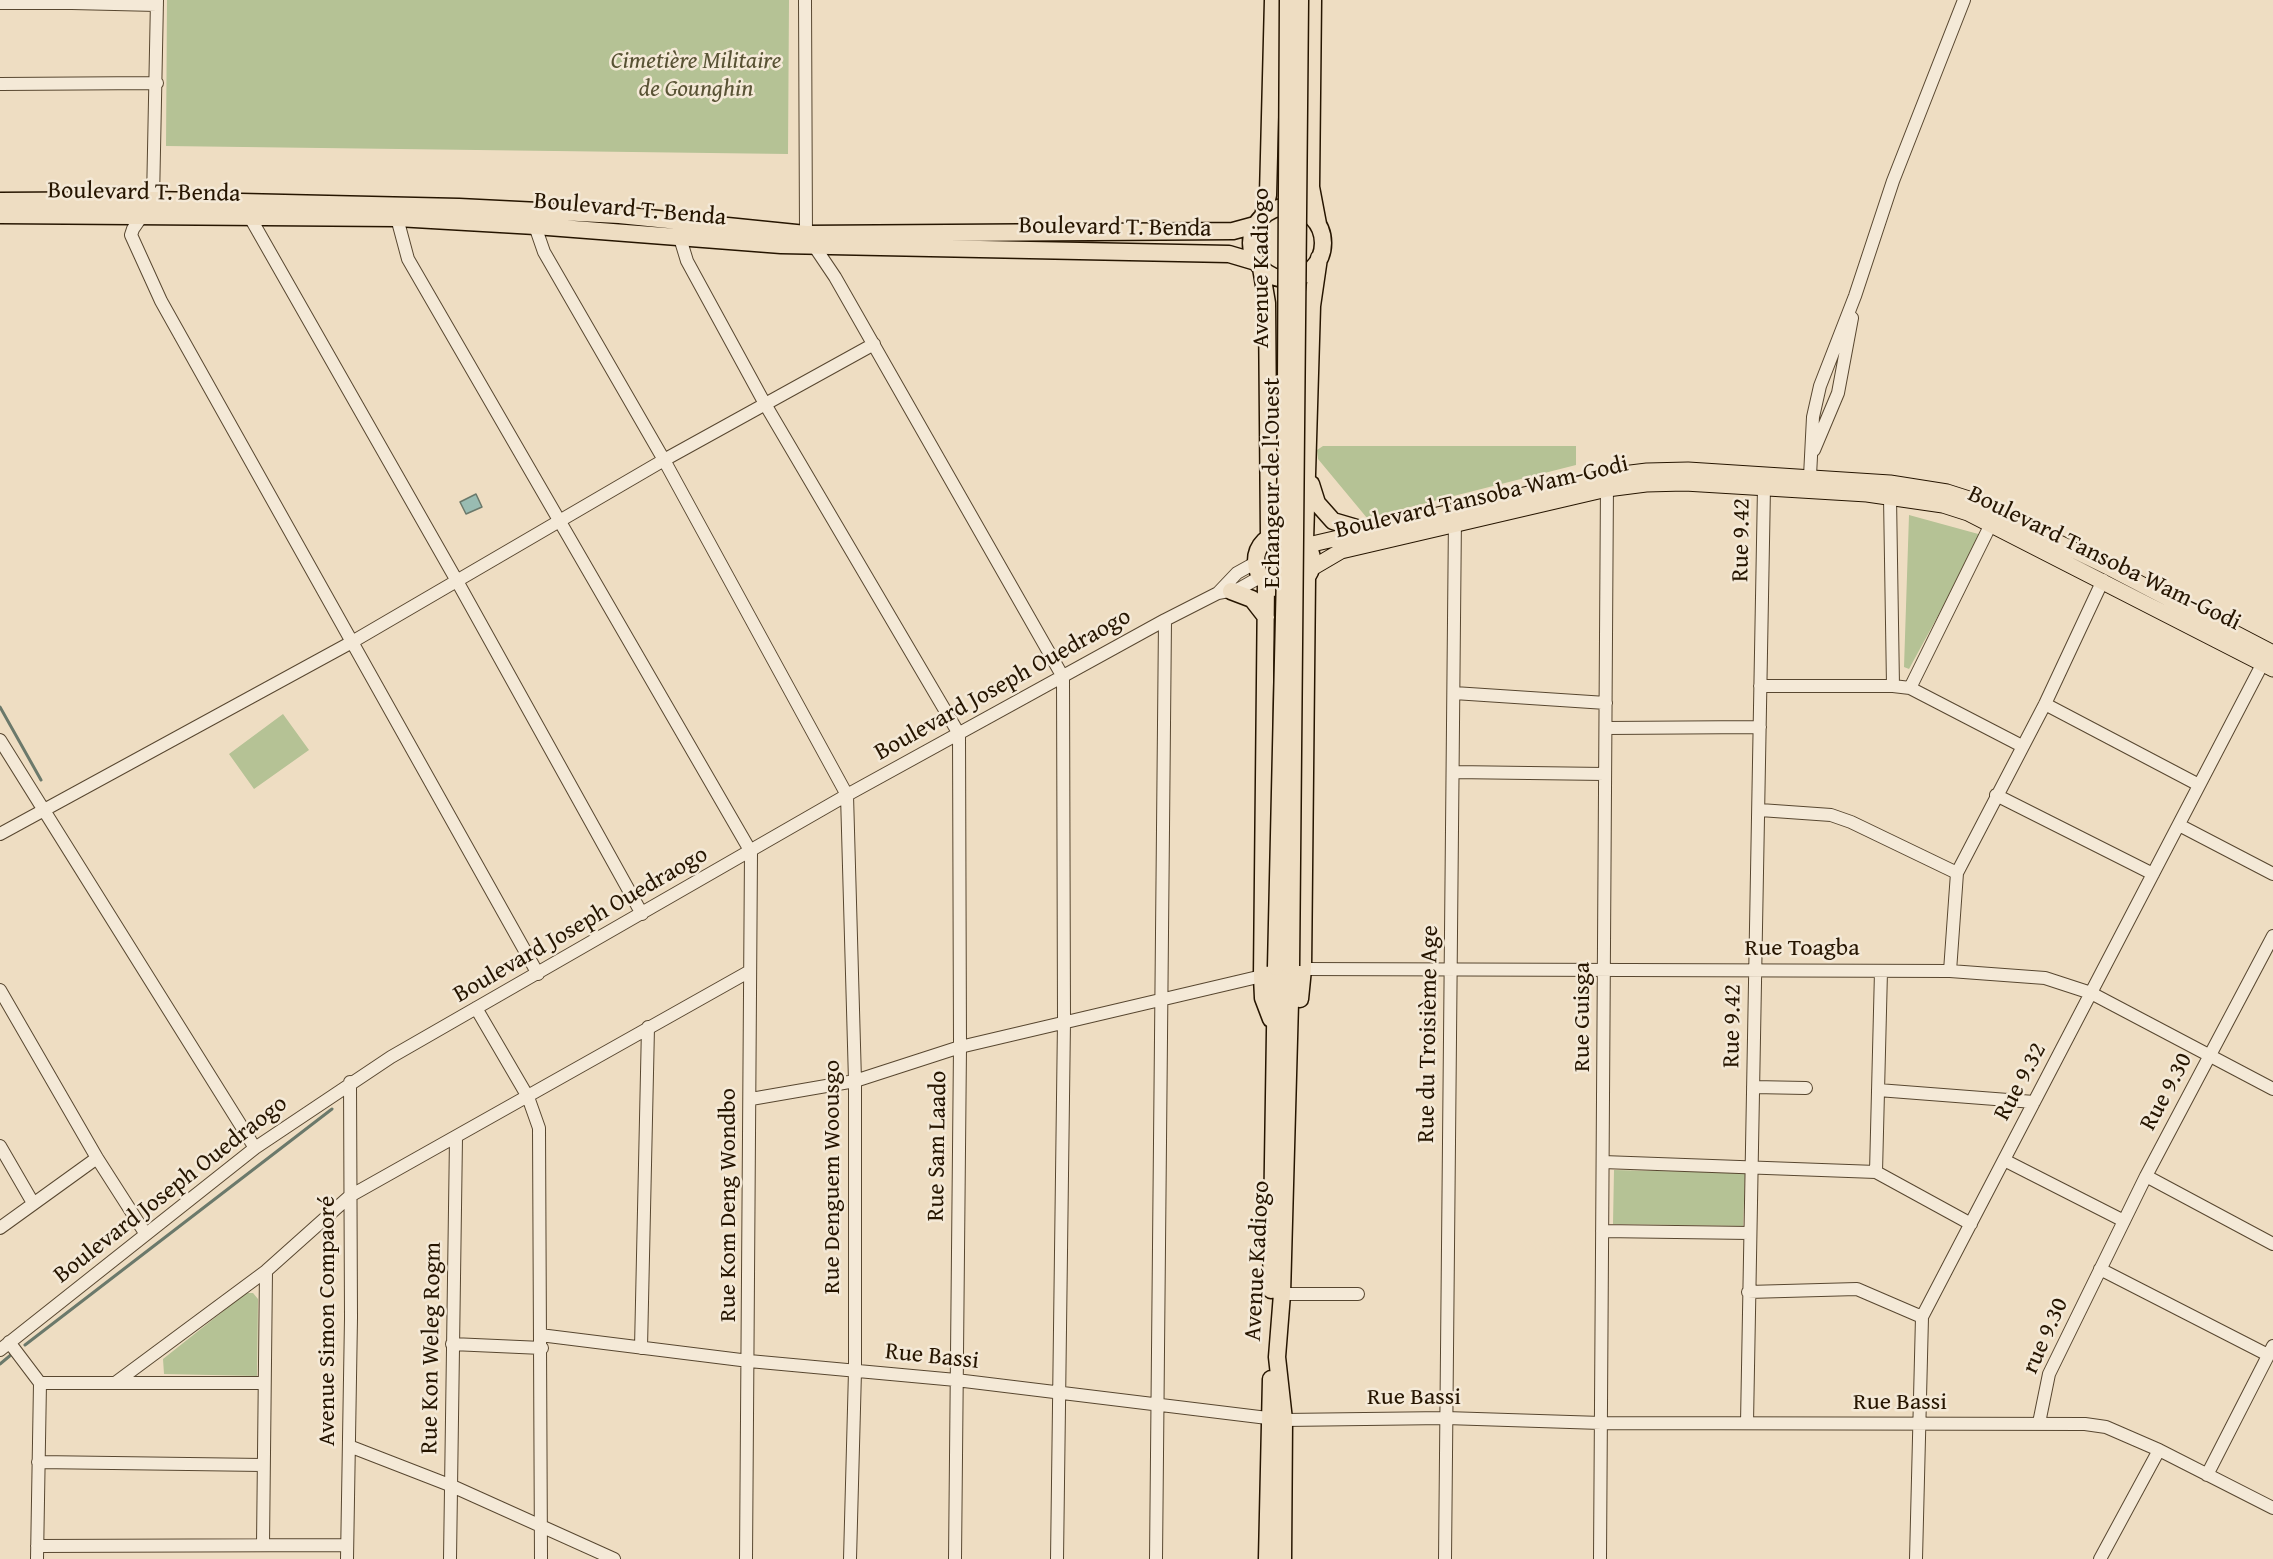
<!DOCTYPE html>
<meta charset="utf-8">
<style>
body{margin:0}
canvas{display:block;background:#eeddc2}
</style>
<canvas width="2273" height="1559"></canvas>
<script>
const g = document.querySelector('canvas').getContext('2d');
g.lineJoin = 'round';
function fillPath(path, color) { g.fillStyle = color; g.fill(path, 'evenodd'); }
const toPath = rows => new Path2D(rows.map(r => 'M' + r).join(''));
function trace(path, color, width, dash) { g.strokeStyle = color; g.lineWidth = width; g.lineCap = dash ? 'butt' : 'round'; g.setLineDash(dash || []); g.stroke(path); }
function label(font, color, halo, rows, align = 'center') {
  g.font = font + ' "Gentium Book Plus",serif'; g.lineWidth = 5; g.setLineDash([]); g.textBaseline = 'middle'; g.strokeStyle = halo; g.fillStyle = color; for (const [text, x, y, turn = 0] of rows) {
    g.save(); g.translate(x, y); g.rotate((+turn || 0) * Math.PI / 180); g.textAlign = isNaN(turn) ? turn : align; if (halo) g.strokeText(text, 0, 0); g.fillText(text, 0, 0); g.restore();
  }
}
fillPath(toPath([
 [167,0,789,0,788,154,166,146],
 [1323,446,1576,446,1576,465,1367,518,1318,459,1317,450],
 [1909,515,1982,535,1909,669,1904,667],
 [283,714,309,750,254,789,229,754],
 [1614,1170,1745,1173,1743,1226,1613,1224],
 [246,1293,253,1293,258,1299,257,1376,164,1374,163,1359]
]), '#b5c295');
const water = toPath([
 [476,494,482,507,466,514,460,502,476,494]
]);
fillPath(water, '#99bcb2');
trace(water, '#6b796b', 1.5);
trace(toPath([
 [0,707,41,780],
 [25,1345,332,1109],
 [0,1364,12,1354]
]), '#6b796b', 3);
const minor = toPath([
 [157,0,153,200,133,229,131,235,161,301,538,974],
 [805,0,806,234,835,277,1063,677,1064,1021,1057,1559],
 [0,3,72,3,72,0],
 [72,3,157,5],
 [0,84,157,83],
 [397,218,408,259,751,852,746,1559],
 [251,219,457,581,642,914],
 [535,226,544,252,664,460,847,795,855,1081,855,1371,850,1559],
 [680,238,687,261,765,404,959,734,960,1047,955,1559],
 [1814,450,1838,393,1852,318],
 [1810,476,1813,417,1820,386,1855,296,1893,181,1964,0],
 [1890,497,1893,686],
 [1218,593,1237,573,1255,563],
 [1760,686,1893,686,1910,688,2022,746],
 [1910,688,1991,524],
 [1454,693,1606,703],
 [2045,704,2199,785],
 [1606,728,1760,727],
 [0,740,255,1148],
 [1453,772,1605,774],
 [1996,795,2153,874],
 [1760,810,1831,815,1851,822,1957,873],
 [2179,825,2273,874],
 [0,834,352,642,664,460,874,344],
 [1303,969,1950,971,2045,978,2091,993,2273,1089],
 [1950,971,1957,873,2045,704,2103,580],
 [0,990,97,1158,145,1233],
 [476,1008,528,1097,539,1128,541,1559],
 [1753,1087,1806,1088],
 [1878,1090,2034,1102],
 [751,1099,855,1081,960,1047,1262,976],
 [0,1146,33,1203],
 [2004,1160,2124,1221],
 [1603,1162,1876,1172,1971,1224],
 [1876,1172,1881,971],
 [2146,1176,2273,1244],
 [0,1228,97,1158],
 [1602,1231,1750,1233],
 [2100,1269,2268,1355],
 [1748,1292,1857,1289,1922,1317],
 [1282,1294,1358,1294],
 [540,1335,749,1361,956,1380,1284,1420,1446,1418,1601,1423,2085,1424,2106,1427,2159,1450,2273,1508],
 [9,1342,40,1383,37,1559],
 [452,1344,542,1348],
 [641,1348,648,1027],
 [0,1350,255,1148,391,1057,847,795,1165,620,1218,593,1239,589,1260,577],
 [40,1383,115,1383,266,1271,350,1196,750,971],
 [115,1383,263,1383],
 [1747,1423,1764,487],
 [2039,1423,2049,1374,2146,1176,2273,936],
 [349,1446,452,1486,614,1559],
 [38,1462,263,1465],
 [2207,1475,2273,1346],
 [263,1544,266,1271],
 [37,1546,347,1545],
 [347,1559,351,1318,350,1082],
 [450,1559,456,1138],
 [1156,1559,1165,620],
 [1445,1559,1455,516],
 [1600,1559,1607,483],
 [1916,1559,1922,1317,2266,657],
 [2100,1559,2159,1450]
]);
const major = toPath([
 [1308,545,1606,476,1647,471,1688,470,1890,483,1947,492,1972,500,2110,568,2273,653],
 [1312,568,1341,551,1607,489,1646,484,1685,483,1867,494,1943,505,1968,513,2273,669]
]);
const highway = toPath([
 [1313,0,1311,187,1318,224],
 [0,201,153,200,459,207,619,215,806,234,1233,231,1255,225],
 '1251 243a36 36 0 1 1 72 0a36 36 0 1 1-72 0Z',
 [0,215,397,218,535,226,781,245,1229,254,1256,262],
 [1263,216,1268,195,1273,0],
 [1261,268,1267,303,1269,536],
 [1311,484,1317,503,1333,521,1367,531],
 '1256 561a28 28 0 1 1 56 0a28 28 0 1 1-56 0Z',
 [1305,541,1312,306,1319,258],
 [1266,583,1262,976,1263,998,1271,1019],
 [1231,591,1252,599,1266,617],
 [1300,999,1303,969,1307,578],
 [1271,1290,1276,967],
 [1267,1559,1271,1379],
 [1283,1559,1284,1420,1277,1357,1282,1294,1291,966]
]);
trace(minor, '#584730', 14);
trace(major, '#261500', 17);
trace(highway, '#261500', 19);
trace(minor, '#f4e9d7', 12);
trace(major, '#eeddc2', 15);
trace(highway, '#eeddc2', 16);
const highwayBridge = toPath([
 [1291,966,1300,0],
 [1276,967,1285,573,1288,0]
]);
trace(highwayBridge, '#261500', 19, []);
trace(highwayBridge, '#eeddc2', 16);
label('italic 24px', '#585234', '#f4e9d7', [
 ["Cimetière Militaire",696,62],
 ["de Gounghin",696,90]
]);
label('24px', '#261500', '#f4e9d7', [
 ["Boulevard T. Benda",144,193,1],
 ["Boulevard T. Benda",630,210,5],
 ["Boulevard T. Benda",1115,228,1],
 ["Avenue Kadiogo",1262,268,-90],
 ["Echangeur de l'Ouest",1273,483,-90],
 ["Boulevard Tansoba Wam-Godi",1482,498,-13],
 ["Rue 9.42",1742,540,-89],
 ["Boulevard Tansoba Wam-Godi",2104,559,26],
 ["Boulevard Joseph Ouedraogo",1003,685,-29],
 ["Boulevard Joseph Ouedraogo",581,925,-30],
 ["Rue Toagba",1802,949],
 ["Rue Guisga",1583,1017,-90],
 ["Rue 9.42",1733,1026,-89],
 ["Rue du Troisième Age",1429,1034,-89],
 ["Rue 9.32",2021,1082,-62],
 ["Rue 9.30",2167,1092,-62],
 ["Rue Sam Laado",938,1146,-89],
 ["Rue Denguem Woousgo",833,1177,-90],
 ["Boulevard Joseph Ouedraogo",171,1190,-38],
 ["Rue Kom Deng Wondbo",729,1205,-90],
 ["Avenue Kadiogo",1258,1261,-87],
 ["Avenue Simon Compaoré",328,1321,-90],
 ["rue 9.30",2046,1336,-66],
 ["Rue Kon Weleg Rogm",432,1348,-89],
 ["Rue Bassi",932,1357,6],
 ["Rue Bassi",1414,1398],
 ["Rue Bassi",1900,1403]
]);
</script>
